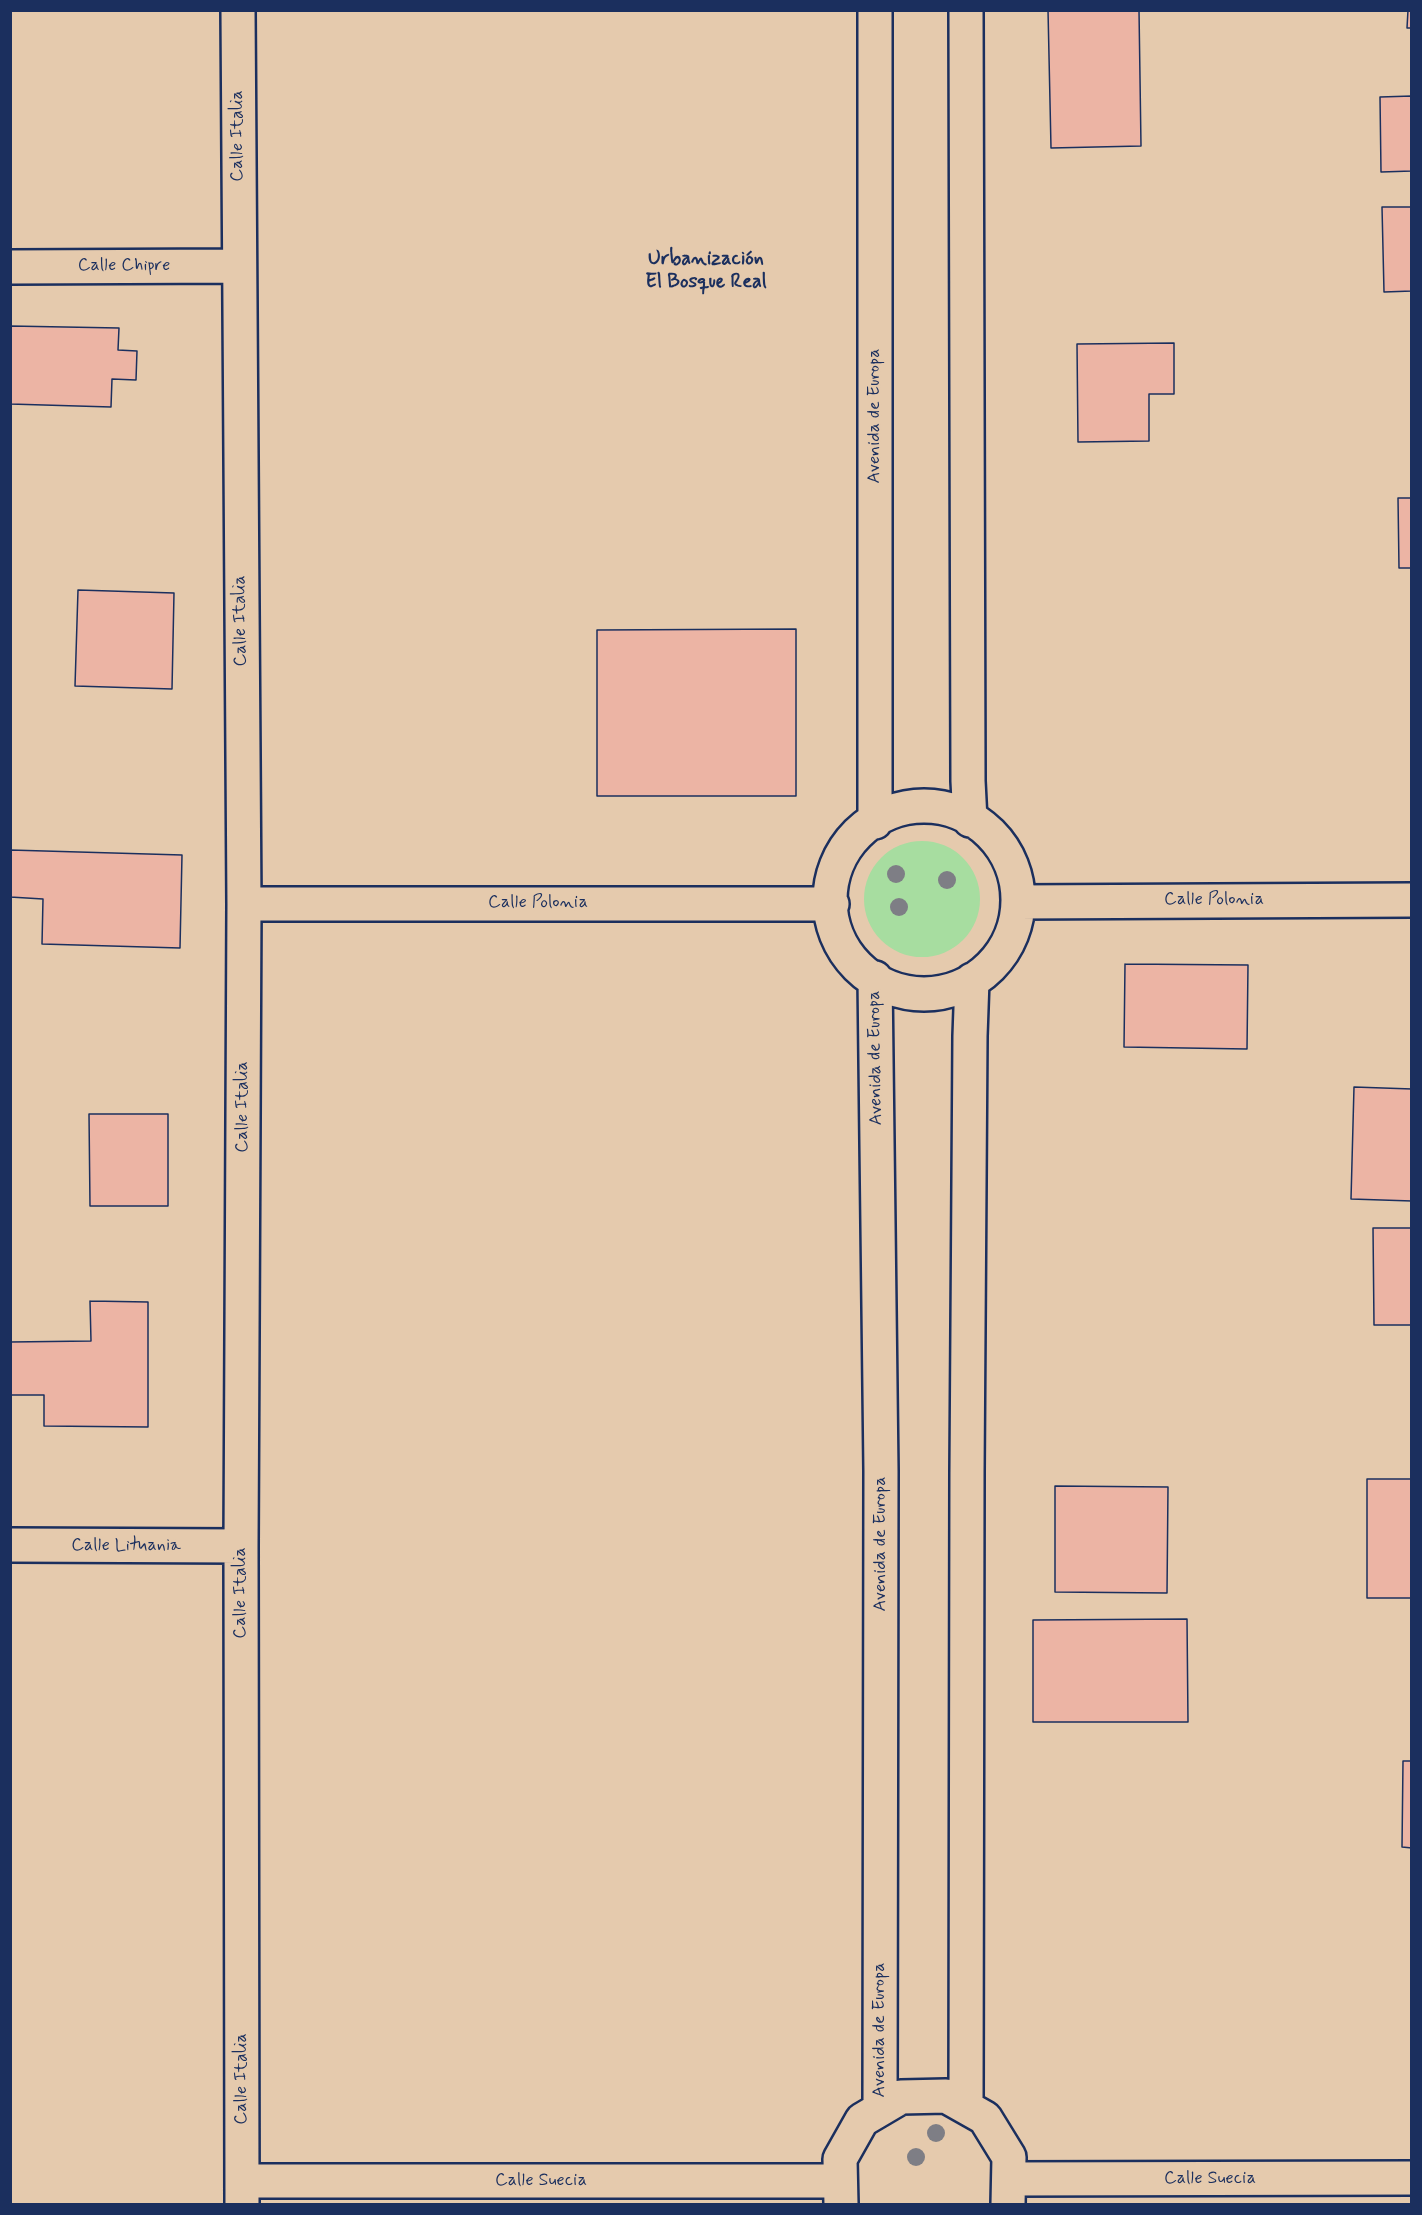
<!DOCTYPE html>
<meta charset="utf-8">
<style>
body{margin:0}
#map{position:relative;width:1422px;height:2215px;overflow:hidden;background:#e5caad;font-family:Mynerve,sans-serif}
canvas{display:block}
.frame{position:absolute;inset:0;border:12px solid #1b2f5e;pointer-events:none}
</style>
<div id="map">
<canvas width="1422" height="2215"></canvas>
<div class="frame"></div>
</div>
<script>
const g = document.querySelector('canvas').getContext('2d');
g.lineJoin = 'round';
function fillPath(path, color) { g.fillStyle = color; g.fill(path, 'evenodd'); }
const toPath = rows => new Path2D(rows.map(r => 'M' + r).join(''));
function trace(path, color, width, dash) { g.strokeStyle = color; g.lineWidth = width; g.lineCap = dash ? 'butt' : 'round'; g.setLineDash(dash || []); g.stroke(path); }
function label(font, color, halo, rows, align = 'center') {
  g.font = font + ' Mynerve,sans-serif'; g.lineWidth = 4.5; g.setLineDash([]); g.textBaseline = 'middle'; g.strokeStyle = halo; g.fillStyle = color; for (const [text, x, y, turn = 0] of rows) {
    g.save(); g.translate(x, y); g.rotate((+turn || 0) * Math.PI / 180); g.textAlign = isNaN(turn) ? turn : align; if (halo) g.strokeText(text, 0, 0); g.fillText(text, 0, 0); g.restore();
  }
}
fillPath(toPath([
 '864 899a58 58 0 1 1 116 0a58 58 0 1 1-116 0Z'
]), '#a7dda0');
const building = toPath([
 [1048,10,1139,10,1141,146,1051,148,1048,10],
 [1408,10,1412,10,1412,28,1407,28,1408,10],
 [1412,96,1412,171,1381,172,1380,97,1412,96],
 [1382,207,1412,207,1412,291,1384,292,1382,207],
 [10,326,119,328,118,350,137,351,136,380,112,379,111,407,10,404,10,326],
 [1174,343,1174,394,1149,394,1149,441,1078,442,1077,344,1174,343],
 [1398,498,1412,498,1412,568,1399,568,1398,498],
 [78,590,174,593,172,689,75,686,78,590],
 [796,629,796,796,597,796,597,630,796,629],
 [10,850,182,855,180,948,42,944,43,899,10,897,10,850],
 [1125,964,1248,965,1247,1049,1124,1047,1125,964],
 [1354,1087,1412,1089,1412,1201,1351,1199,1354,1087],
 [89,1114,168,1114,168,1206,90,1206,89,1114],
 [1373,1228,1412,1228,1412,1325,1374,1325,1373,1228],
 [90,1301,148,1302,148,1427,44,1426,44,1395,10,1395,10,1342,91,1341,90,1301],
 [1367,1479,1412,1479,1412,1598,1367,1598,1367,1479],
 [1055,1486,1168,1487,1167,1593,1055,1592,1055,1486],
 [1187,1619,1188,1722,1033,1722,1033,1620,1187,1619],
 [1403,1761,1412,1761,1412,1848,1402,1847,1403,1761]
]);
fillPath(building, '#ecb4a4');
trace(building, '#1b2f5e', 1.5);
const street = toPath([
 [238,10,244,904,241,1546,242,2204],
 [966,10,968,781,970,820],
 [10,267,238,266],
 '830 900a94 94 0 1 1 188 0a94 94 0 1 1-188 0Z',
 [875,822,875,10],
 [1018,902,1412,900],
 [244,904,832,904],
 [875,978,881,1471,880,2109],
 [10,1545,241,1546],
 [966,2107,967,1472,970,1036,972,980],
 [1009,2179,1412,2178],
 [242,2181,840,2181],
 [841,2204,840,2159,862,2120,901,2097,946,2096,985,2118,1009,2157,1008,2204]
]);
trace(street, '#1b2f5e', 38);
trace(street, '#e5caad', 33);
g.fillStyle = '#7e7e85';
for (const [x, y] of [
 [896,874],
 [947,880],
 [899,907],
 [936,2133],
 [916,2157]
]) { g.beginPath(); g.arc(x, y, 9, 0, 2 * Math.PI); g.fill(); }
label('18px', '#1b2f5e', '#e5caad', [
 ["Calle Italia",238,136,-90],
 ["Calle Chipre",124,266],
 ["Avenida de Europa",875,416,-90],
 ["Calle Italia",241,621,-91],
 ["Calle Polonia",1214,900],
 ["Calle Polonia",538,903],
 ["Avenida de Europa",876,1058,-91],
 ["Calle Italia",243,1107,-90],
 ["Avenida de Europa",881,1544,-90],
 ["Calle Lituania",126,1546],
 ["Calle Italia",241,1593,-90],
 ["Avenida de Europa",880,2030,-90],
 ["Calle Italia",242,2079,-90],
 ["Calle Suecia",1210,2179],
 ["Calle Suecia",541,2181]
]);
label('bold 20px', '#1b2f5e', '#e5caad', [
 ["Urbanización",706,260],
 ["El Bosque Real",706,283]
]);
</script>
